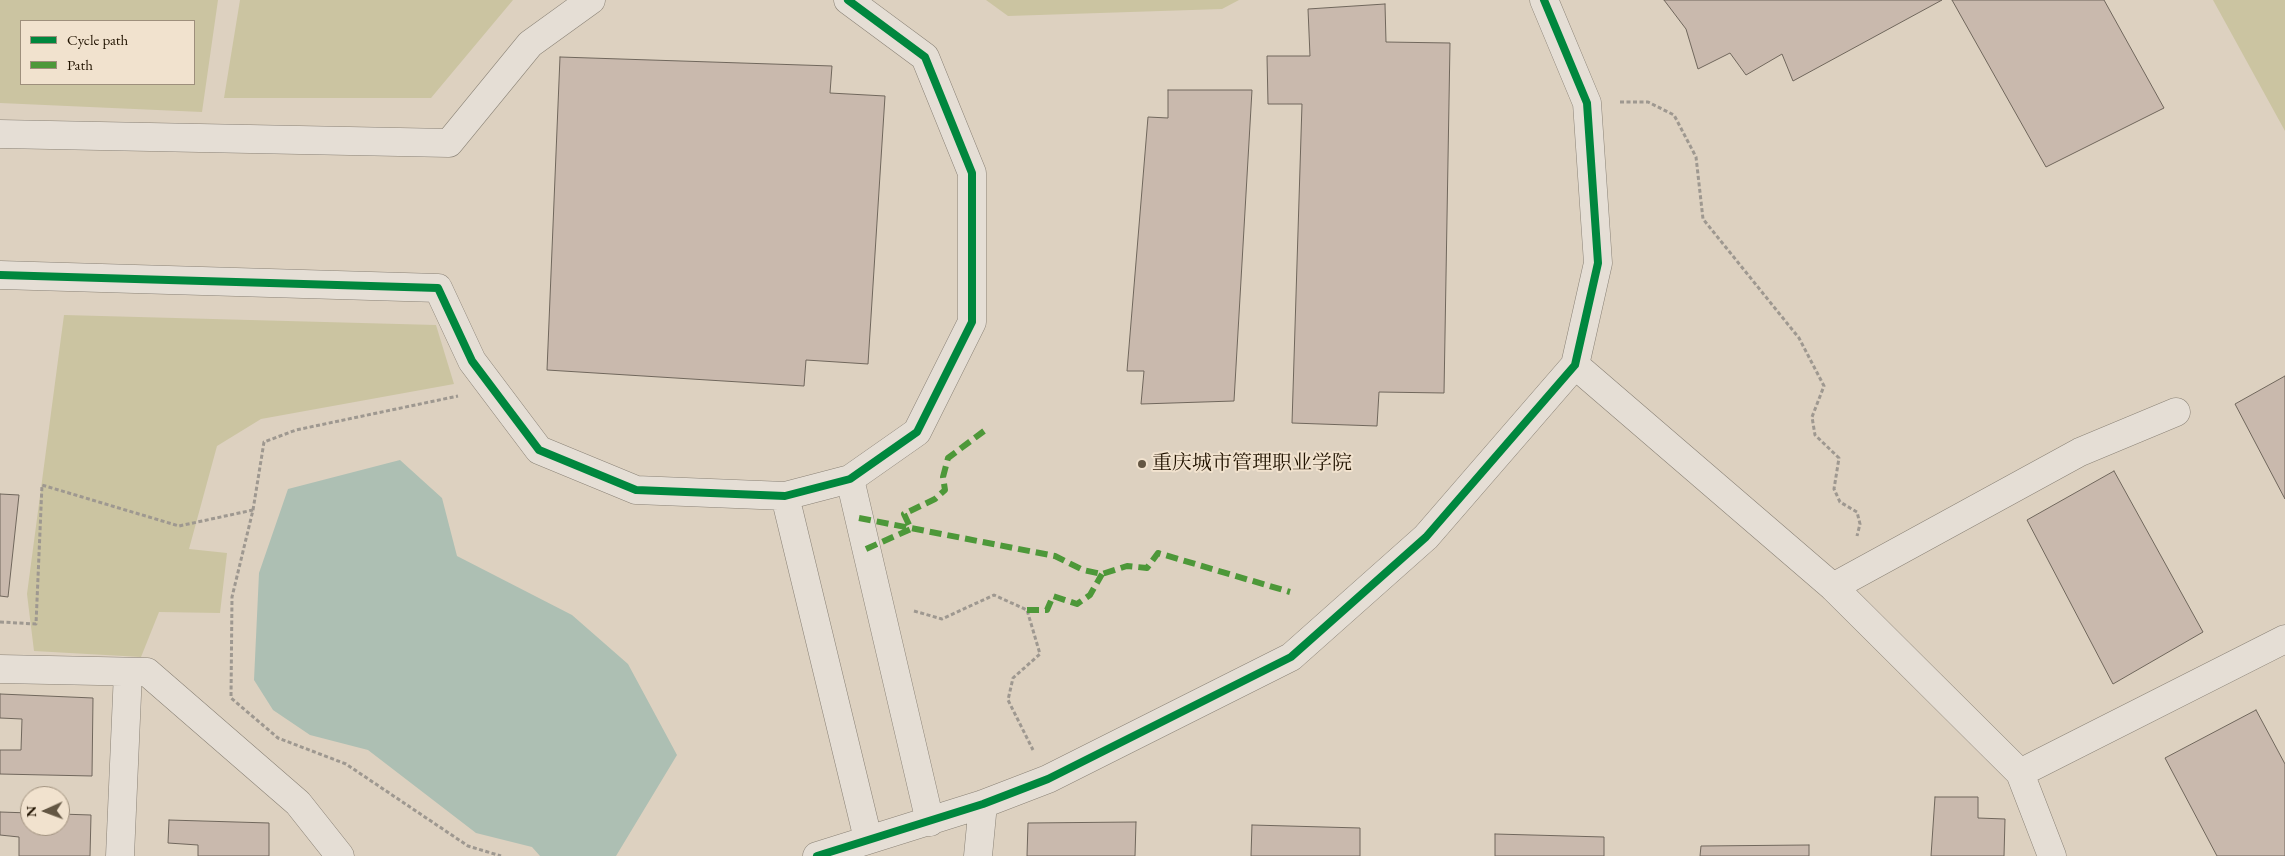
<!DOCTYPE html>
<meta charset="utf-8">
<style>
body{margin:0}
#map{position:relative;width:2285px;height:856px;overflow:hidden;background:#ddd1c0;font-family:"EB Garamond",serif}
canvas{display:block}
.legend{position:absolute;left:20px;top:20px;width:175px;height:65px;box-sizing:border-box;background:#f1e2ce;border:1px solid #9e8f7c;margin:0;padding:6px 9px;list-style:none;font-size:15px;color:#211300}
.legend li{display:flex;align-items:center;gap:10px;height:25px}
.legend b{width:25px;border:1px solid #9e8f7c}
.north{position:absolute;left:20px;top:786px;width:50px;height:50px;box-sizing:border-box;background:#f1e2ce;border:1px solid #9e8f7c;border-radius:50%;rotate:268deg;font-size:14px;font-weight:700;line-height:20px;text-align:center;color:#211300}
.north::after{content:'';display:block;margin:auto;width:18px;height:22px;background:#635643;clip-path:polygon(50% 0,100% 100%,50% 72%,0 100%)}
</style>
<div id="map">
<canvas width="2285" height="856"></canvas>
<ul class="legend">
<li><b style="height:6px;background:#00873e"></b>Cycle path</li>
<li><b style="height:6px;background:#4d9839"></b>Path</li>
</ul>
<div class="north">N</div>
</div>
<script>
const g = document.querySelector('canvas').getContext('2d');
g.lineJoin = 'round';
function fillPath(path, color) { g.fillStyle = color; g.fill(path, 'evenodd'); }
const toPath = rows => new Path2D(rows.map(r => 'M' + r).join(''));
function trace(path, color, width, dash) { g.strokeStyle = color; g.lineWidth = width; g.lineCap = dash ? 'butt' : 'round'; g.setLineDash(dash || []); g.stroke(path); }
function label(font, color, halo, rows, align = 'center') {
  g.font = font + ' "EB Garamond","Noto Serif SC",serif'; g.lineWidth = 4; g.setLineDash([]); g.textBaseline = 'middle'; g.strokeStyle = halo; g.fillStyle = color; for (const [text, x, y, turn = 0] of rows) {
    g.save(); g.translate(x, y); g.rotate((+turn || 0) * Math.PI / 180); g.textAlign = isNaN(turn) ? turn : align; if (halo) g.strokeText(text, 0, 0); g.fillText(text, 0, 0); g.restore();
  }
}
fillPath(toPath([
 [0,0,218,0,202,112,0,103],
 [194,21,194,84,21,84,21,21],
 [240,0,513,0,431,98,224,98],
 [986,0,1239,0,1222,9,1008,16],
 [2213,0,2285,0,2285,131],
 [64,315,436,325,454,384,261,419,217,446,189,549,227,553,220,613,159,612,141,657,34,651,27,594]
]), '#cbc4a1');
fillPath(toPath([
 [400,460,442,498,457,556,572,615,628,664,677,755,616,856,540,856,532,847,476,833,368,750,310,735,273,710,254,680,259,573,288,489]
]), '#adbfb3');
const building = toPath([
 [1664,0,1942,0,1793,81,1782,54,1746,75,1730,53,1698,69,1686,29,1664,0],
 [1952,0,2104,0,2164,108,2046,167,1952,0],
 [1385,4,1386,42,1450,43,1444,393,1379,392,1377,426,1292,423,1302,104,1268,104,1267,56,1310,56,1308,9,1385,4],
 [560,57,832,66,830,93,885,96,868,364,806,360,804,386,547,370,560,57],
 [1168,90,1252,90,1234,401,1141,404,1144,371,1127,371,1148,117,1168,118,1168,90],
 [2285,376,2285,499,2235,404,2285,376],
 [2114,471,2203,632,2113,684,2027,520,2114,471],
 [0,494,19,495,8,597,0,596,0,494],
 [0,694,93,698,92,776,0,774,0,750,21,750,22,719,0,718,0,694],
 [2256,710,2285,764,2285,856,2217,856,2165,758,2256,710],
 [1935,797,1978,797,1978,818,2005,819,2004,856,1931,856,1935,797],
 [0,812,30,813,30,826,60,826,60,814,91,815,90,856,19,856,19,837,0,835,0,812],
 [169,820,269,823,269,856,198,856,198,845,168,843,169,820],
 [1136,822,1135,856,1027,856,1028,823,1136,822],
 [1252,825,1360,828,1360,856,1251,856,1252,825],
 [1495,834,1604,837,1604,856,1495,856,1495,834],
 [1809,845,1809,856,1700,856,1701,846,1809,845]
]);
fillPath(building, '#c9b9ad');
trace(building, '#70675c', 1);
const minor = toPath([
 [0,134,449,143,530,44,591,0],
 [0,275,438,288,472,361,539,450,636,490,785,496,850,479,917,432,972,322,972,173,925,57,848,0],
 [1575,365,1833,587,2020,773,2052,856],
 [850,479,930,822],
 [785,496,868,839],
 [1833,587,2080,452,2176,412],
 [0,669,147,672,298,803,340,856],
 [2020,773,2285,639],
 [120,856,128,672],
 [817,856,983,804,1048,779,1291,657,1426,537,1575,365,1598,263,1587,103,1544,0],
 [978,856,983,804]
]);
trace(minor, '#8a8276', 29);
trace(toPath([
 [1620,102,1648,102,1674,115,1696,157,1703,219,1799,338,1824,386,1812,417,1815,435,1839,458,1834,489,1840,502,1857,512,1860,524,1857,536],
 [253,510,264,442,296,430,458,396],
 [914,611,942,619,994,595,1027,610,1040,654,1013,678,1008,700,1033,750],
 [0,622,36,624,42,485,179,526,253,510,232,597,231,698,278,738,346,764,468,846,501,856]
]), '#9e9890', 3, [4, 2.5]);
trace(minor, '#e5ded5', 28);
trace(toPath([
 [859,518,1055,556,1083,570,1102,574,1127,566,1147,568,1158,553,1290,592],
 [866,549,911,529,904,514,935,499,945,490,943,477,948,458,984,431],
 [1027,610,1047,610,1053,596,1077,604,1090,595,1102,574]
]), '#4d9839', 6, [12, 6]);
trace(toPath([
 [0,275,438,288,472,361,539,450,636,490,785,496,850,479,917,432,972,322,972,173,925,57,848,0],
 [817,856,983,804,1048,779,1291,657,1426,537,1575,365,1598,263,1587,103,1544,0]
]), '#00873e', 8);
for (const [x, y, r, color] of [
 [1142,464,5,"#635643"]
]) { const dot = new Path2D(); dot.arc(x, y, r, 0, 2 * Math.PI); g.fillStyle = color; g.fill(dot); trace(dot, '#f1e2ce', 2); }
label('20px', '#211300', '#f1e2ce', [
 ["重庆城市管理职业学院",1152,464]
], 'left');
</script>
